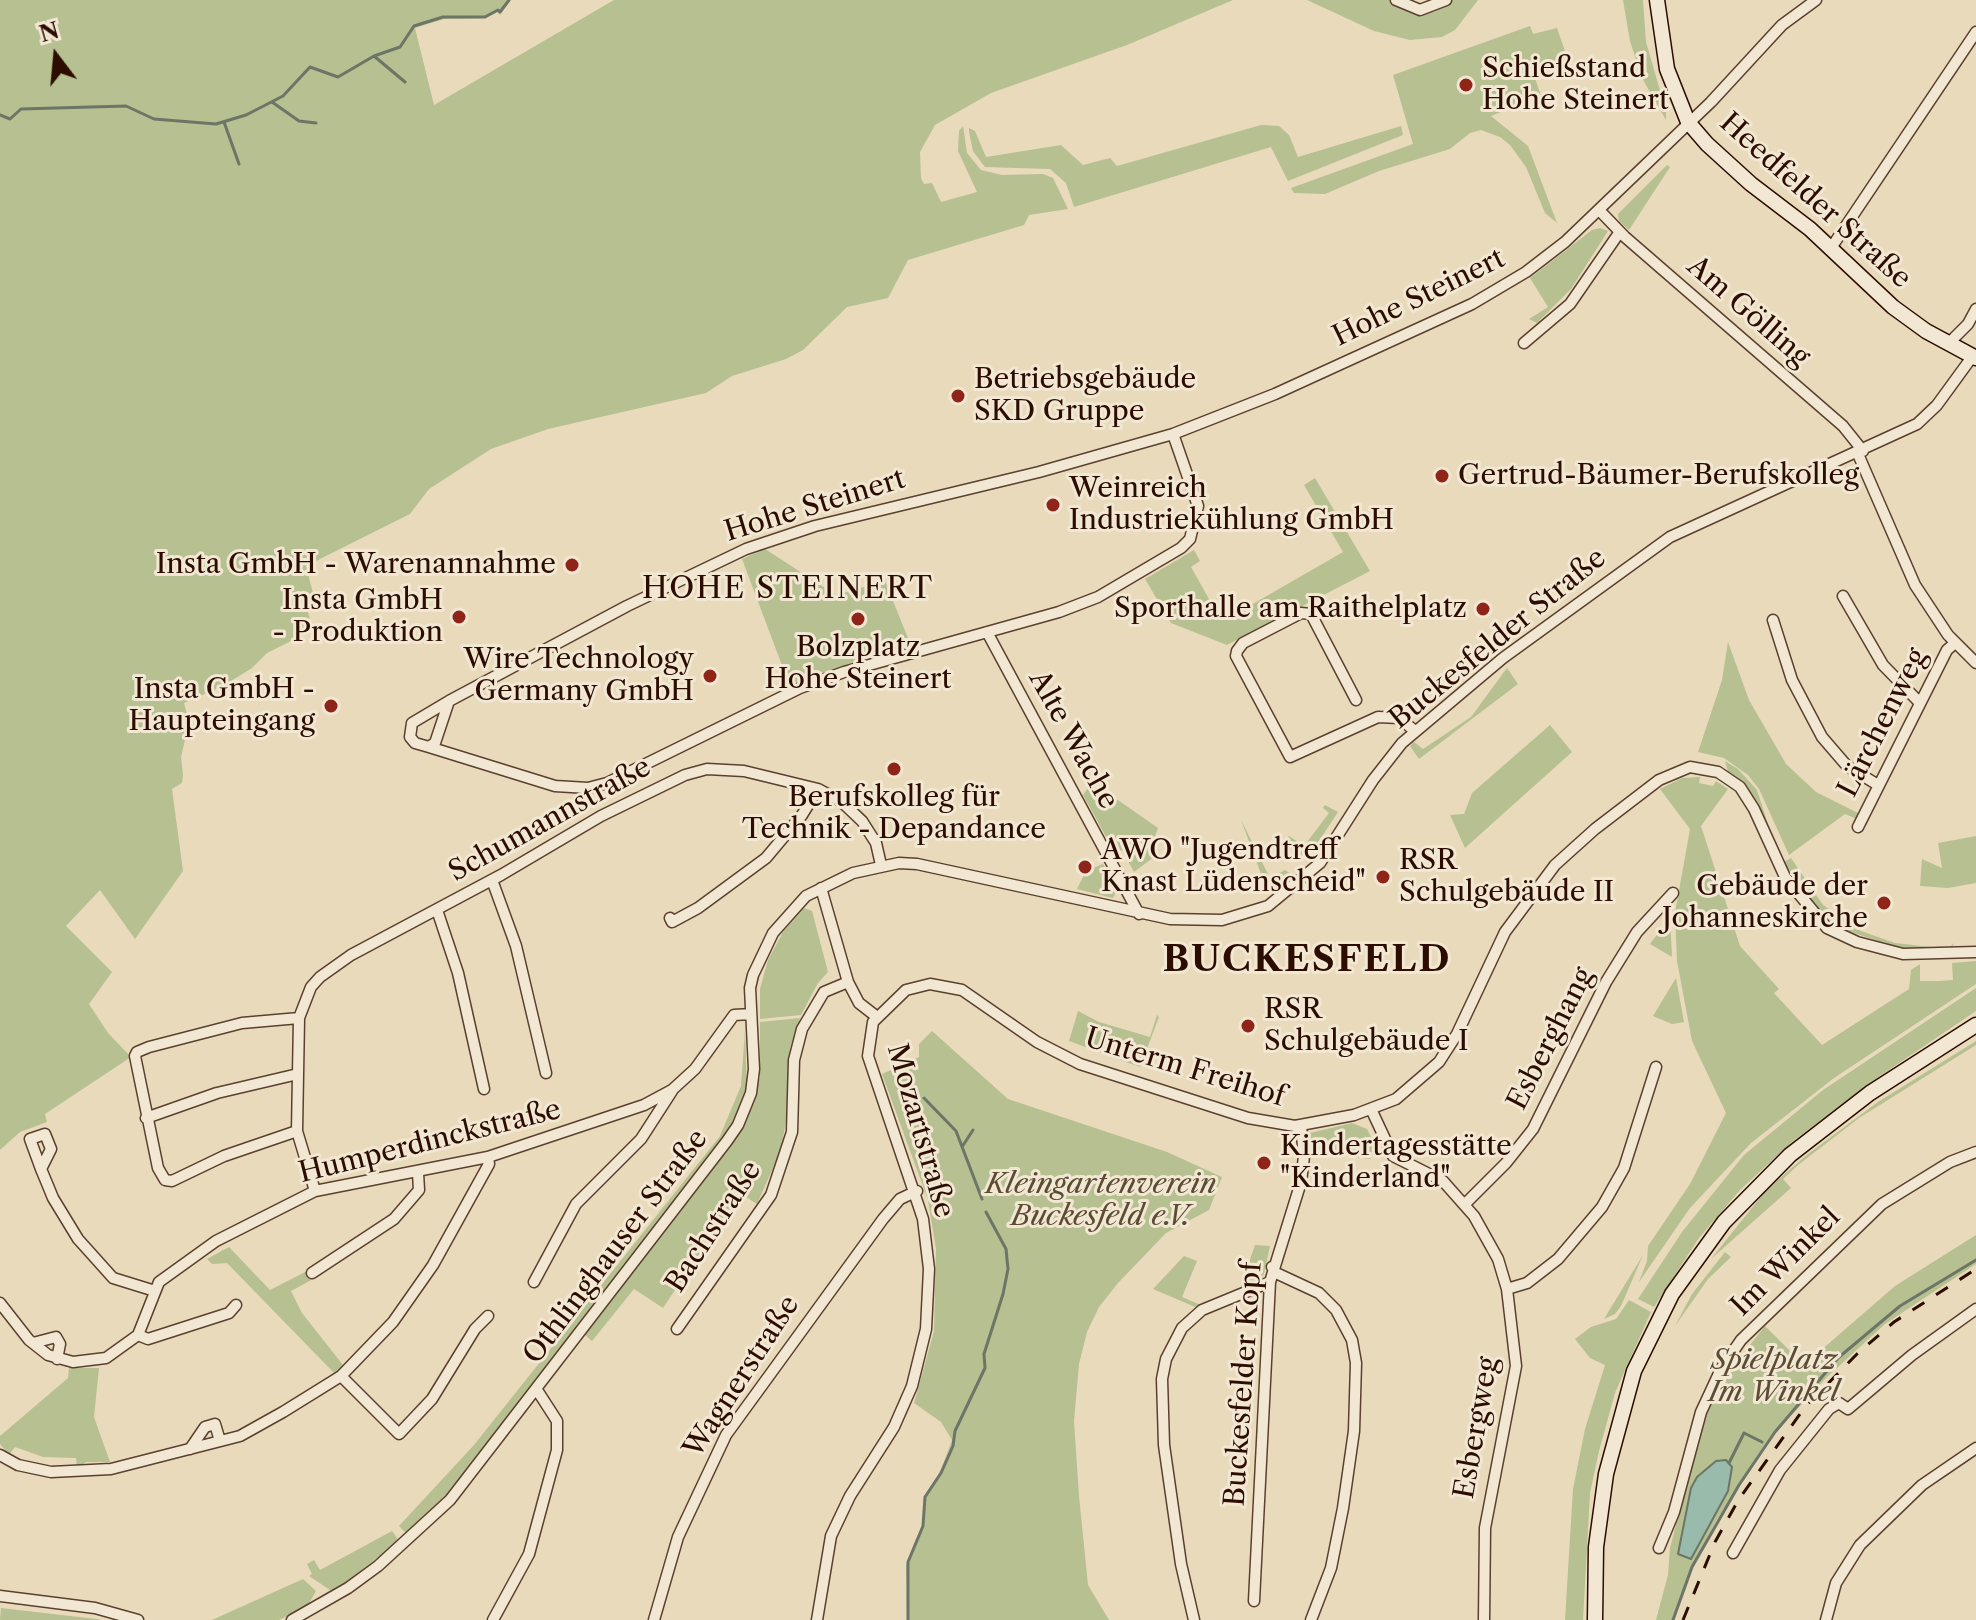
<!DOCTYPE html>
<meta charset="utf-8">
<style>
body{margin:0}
#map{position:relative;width:1976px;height:1620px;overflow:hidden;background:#e9dabb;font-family:"Libre Caslon Text",serif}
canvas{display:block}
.north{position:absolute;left:16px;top:16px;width:80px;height:80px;-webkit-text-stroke:6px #f1e7d3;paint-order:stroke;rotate:344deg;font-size:22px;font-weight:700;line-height:32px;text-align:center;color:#2c0d00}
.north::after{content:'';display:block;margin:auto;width:28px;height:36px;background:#2c0d00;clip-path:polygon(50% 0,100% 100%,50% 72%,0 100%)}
</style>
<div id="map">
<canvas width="1976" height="1620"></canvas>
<div class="north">N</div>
</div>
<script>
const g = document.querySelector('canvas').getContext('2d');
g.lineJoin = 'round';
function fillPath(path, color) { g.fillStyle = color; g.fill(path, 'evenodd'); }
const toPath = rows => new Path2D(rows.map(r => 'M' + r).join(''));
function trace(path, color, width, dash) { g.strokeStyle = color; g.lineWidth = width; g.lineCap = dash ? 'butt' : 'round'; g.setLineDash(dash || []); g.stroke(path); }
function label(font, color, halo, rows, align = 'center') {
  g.font = font + ' "Libre Caslon Text",serif'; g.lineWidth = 6; g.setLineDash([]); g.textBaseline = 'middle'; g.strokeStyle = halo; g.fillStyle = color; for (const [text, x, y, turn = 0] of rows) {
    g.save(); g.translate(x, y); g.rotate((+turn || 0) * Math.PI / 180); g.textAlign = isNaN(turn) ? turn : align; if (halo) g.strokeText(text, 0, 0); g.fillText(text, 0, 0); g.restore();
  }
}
fillPath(toPath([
 [0,0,511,0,500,15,497,12,485,18,444,19,415,28,434,105,614,0,1233,0,1127,45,991,93,935,125,920,152,921,178,924,184,932,183,941,202,977,192,958,151,959,131,963,126,967,153,981,170,1002,175,1043,174,1053,178,1068,209,1029,215,1024,225,908,260,888,298,847,307,803,350,786,359,732,376,706,393,548,429,491,449,429,489,410,514,306,566,315,601,307,609,313,630,267,653,252,668,223,686,184,703,189,723,181,757,183,775,182,783,172,789,183,871,135,939,100,890,66,926,112,972,89,1004,108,1033,131,1057,45,1114,47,1122,20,1132,0,1150],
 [1307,0,1390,0,1420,15,1436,11,1450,0,1478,0,1455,30,1442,37,1410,40,1374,31],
 [1623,0,1643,0,1646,42,1666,111,1666,120,1642,78,1630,41],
 [1530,26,1533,34,1557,28,1567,57,1572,58,1533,72,1541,96,1491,116,1528,146,1557,223,1545,213,1526,167,1510,145,1500,137,1481,130,1470,133,1450,149,1379,171,1325,194,1294,193,1291,188,1413,144,1393,75],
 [1261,125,1279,126,1289,135,1298,157,1401,126,1403,135,1288,181,1271,147,1074,207,1066,183,1050,169,985,167,973,151,969,132,969,128,975,131,986,157,1061,145,1083,165,1110,158,1117,166],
 [1667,165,1670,167,1629,230,1619,221,1618,214],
 [1600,228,1608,231,1571,289,1537,323,1529,319,1548,307,1530,278,1592,230],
 [1315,478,1370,571,1227,645,1171,623,1145,579,1194,550,1200,561,1191,567,1218,615,1228,610,1232,616,1343,552,1304,485],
 [765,549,836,595,885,581,910,643,789,684,742,559],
 [1728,642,1749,700,1786,764,1816,792,1860,814,1857,819,1845,814,1789,855,1759,789,1748,775,1724,758,1698,752,1722,680],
 [1507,668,1518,684,1419,759,1410,746,1414,742,1423,749,1471,717],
 [1550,725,1572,752,1465,848,1450,815,1464,814,1472,793],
 [1725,761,1738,769,1757,790,1772,836,1750,792,1728,772],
 [1700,777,1699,783,1713,786,1716,781,1728,789,1701,826,1740,946,1779,989,1774,993,1822,1045,1909,989,1911,970,1920,964,1920,981,1939,981,1953,980,1952,963,1976,961,1976,984,1834,1078,1751,1143,1690,1208,1639,1282,1647,1261,1648,1246,1690,1184,1726,1113,1692,1041,1677,961,1675,913,1690,829,1660,789,1682,778],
 [1098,787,1105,792,1095,799,1097,803,1104,799,1106,803,1115,798,1158,828,1150,850,1154,857,1134,872,1122,850,1115,853,1083,795,1088,788],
 [1325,805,1338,812,1307,859,1284,842,1289,836,1304,846,1329,813,1323,808],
 [1241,820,1270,878,1285,870,1291,874,1274,886,1268,887,1264,882],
 [1976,836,1976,883,1948,888,1920,886,1922,859,1942,868,1938,843],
 [1791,858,1823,905,1861,931,1895,943,1931,947,1950,947,1954,943,1952,948,1901,948,1841,929,1807,898,1784,862],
 [1103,864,1117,890,1113,898,1077,889,1086,871],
 [804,908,812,911,828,972,818,983,801,1015,760,1019,760,989,768,960,783,932],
 [1670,917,1672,957,1650,944],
 [1676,978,1684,1022,1672,1024,1653,1016],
 [1976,988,1976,1011,1871,1082,1792,1142,1740,1190,1699,1238,1654,1307,1638,1299,1682,1232,1744,1155,1823,1090],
 [1078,1011,1099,1022,1150,1037,1157,1015,1159,1017,1140,1067,1069,1041],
 [800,1018,790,1048,787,1115,781,1150,757,1204,740,1193,663,1308,634,1289,592,1341,584,1334,720,1159,748,1117,760,1077,760,1022],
 [745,1031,747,1087,730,1129,503,1427,434,1512,411,1529,413,1532,406,1533,399,1526,474,1445,720,1136,741,1086],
 [932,1031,1008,1099,1167,1152,1222,1177,1209,1210,1166,1233,1118,1283,1099,1307,1087,1332,1079,1364,1074,1421,1079,1496,1088,1585,1109,1620,907,1620,906,1565,922,1525,924,1497,940,1472,952,1440,941,1422,914,1403,934,1331,936,1249,928,1200,882,1074,919,1057,919,1044],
 [1976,1041,1976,1045,1859,1118,1798,1165,1783,1179,1791,1188,1711,1259,1767,1189,1808,1154,1878,1102],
 [1352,1123,1367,1129,1377,1149,1370,1159,1309,1151,1310,1133],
 [1976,1235,1976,1264,1885,1324,1826,1378,1775,1433,1716,1521,1692,1567,1673,1620,1656,1620,1668,1575,1670,1548,1702,1425,1726,1371,1728,1373,1765,1326,1804,1365,1895,1286],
 [1255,1245,1270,1246,1264,1274,1258,1281,1241,1286],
 [229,1247,270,1290,309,1270,313,1279,291,1291,302,1313,343,1365,336,1375,227,1263,212,1264,207,1259],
 [1725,1252,1731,1257,1708,1279,1675,1326,1692,1294],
 [1643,1255,1621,1306,1615,1314,1604,1319],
 [1184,1256,1197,1261,1182,1297,1203,1306,1200,1309,1153,1289],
 [1629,1300,1651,1312,1615,1393,1599,1451,1590,1493,1583,1620,1565,1620,1573,1489,1585,1429,1605,1365,1590,1358,1575,1339,1591,1327,1616,1319],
 [69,1368,99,1368,94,1417,110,1462,86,1462,77,1468,76,1458,43,1457,15,1447,9,1455,0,1444,0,1436,68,1378],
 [392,1531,399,1541,333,1592,309,1576,312,1574,307,1564,314,1560,320,1570],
 [303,1579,316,1591,307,1607,279,1620,212,1620],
 [1,1608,96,1619,102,1620,0,1620]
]), '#b6c091');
const water = toPath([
 [1726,1460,1732,1467,1728,1491,1691,1559,1678,1554,1691,1488,1697,1477,1716,1461,1726,1460]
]);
fillPath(water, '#98bbab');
trace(water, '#6d7567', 2);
trace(toPath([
 [374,56,405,82],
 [272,102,299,121,316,123],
 [0,115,10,119,21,109,126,106,154,119,216,124,246,115,283,96,310,67,338,77,374,56,400,47,414,26,443,17,485,17,498,10,500,12,509,0],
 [224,122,239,164],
 [924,1098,956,1131,982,1199],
 [962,1147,973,1130],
 [1729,1463,1744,1433,1762,1442],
 [908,1620,908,1562,923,1526,925,1497,941,1473,953,1446,955,1431,985,1368,984,1354,1003,1294,1008,1269,1006,1249,986,1212],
 [1673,1620,1692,1567,1739,1485,1775,1432,1838,1358,1900,1306,1976,1260]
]), '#6d7567', 3);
const minor = toPath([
 [1396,0,1420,10,1446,0],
 [1599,210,1625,237,1843,426,1863,451],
 [1831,248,1976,32],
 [1524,343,1570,304,1619,233],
 [1948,344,1968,324,1976,309],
 [1858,454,1915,585,1948,635,1976,663],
 [1843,596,1883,665,1920,703],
 [1773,620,1792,680,1822,737,1847,766,1878,785],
 [987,632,1139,914],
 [1356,700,1311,614,1301,613,1243,643,1237,651,1236,656,1290,757,1378,717,1399,718,1415,731],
 [449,701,627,606,746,549,815,526,1039,472,1173,434,1275,394,1472,304,1526,272,1565,242,1711,102,1782,25,1816,0],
 [449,701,435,743,429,747,415,743,410,737,412,723,449,701],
 [429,747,555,786,588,788,607,783,800,688,844,672,1059,612,1098,597,1181,548,1190,539,1198,506,1173,434],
 [1858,827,1947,650,1955,643],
 [492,880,516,946,546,1073],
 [821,888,848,982,859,1003,877,1017],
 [437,910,458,973,484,1089],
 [670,918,672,922,698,908,766,858,802,815,818,789],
 [1371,1109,1393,1156,1443,1181,1474,1216,1498,1259,1507,1289,1516,1366,1485,1528,1484,1620],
 [146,1118,217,1093,298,1074],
 [297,1131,224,1156,172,1181,165,1180,158,1168,135,1056,137,1052,149,1047,242,1023,299,1018],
 [41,1169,51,1149,45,1134,30,1139,41,1169,46,1181,53,1198,78,1239,113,1278,155,1291],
 [315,1191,297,1131,299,1018,311,987,320,977,351,955,501,875,601,816,685,775,707,769,744,771,818,789,842,802,862,821,876,843,881,865],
 [1465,1204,1506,1163,1533,1129,1606,982,1637,932,1673,893],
 [1272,1267,1276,1273,1319,1293,1336,1310,1352,1340,1356,1363,1354,1431,1343,1508,1331,1568,1311,1620],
 [312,1273,394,1219,419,1190,418,1173],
 [534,1282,576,1204,641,1139,672,1091],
 [1507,1289,1527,1283,1558,1259,1602,1207,1624,1168,1656,1067],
 [0,1303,29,1340,48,1355,73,1362,106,1358,138,1335,159,1282,216,1241,315,1191,488,1157,644,1105,672,1090,695,1069,734,1015,751,1014],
 [677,1329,771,1195,792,1132,794,1060,802,1029,824,992,848,982],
 [138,1335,148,1339,229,1313,236,1305],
 [33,1343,56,1337,60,1344,57,1359],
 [341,1376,399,1434,432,1399,475,1329,488,1316],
 [190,1449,205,1427,215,1424,220,1441],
 [0,1455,18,1465,51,1472,111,1469,240,1436,283,1412,341,1376,393,1322,433,1265,489,1164,488,1157],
 [1659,1548,1674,1512,1701,1412,1721,1369,1741,1340,1882,1204,1950,1162,1976,1152],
 [1733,1553,1780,1470,1829,1409,1839,1403,1848,1409,1912,1355,1976,1309],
 [0,1596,95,1608,138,1620],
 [1254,1601,1270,1282,1301,1182,1304,1156,1301,1126],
 [292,1620,348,1588,378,1566,450,1500,727,1141,738,1125,751,1093,754,1069,750,988,753,975,773,933,806,896,853,873,899,863,917,864,1170,919,1222,920,1268,906,1320,863,1373,780,1402,743,1503,658,1670,537,1917,424,1937,405,1972,357],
 [493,1620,529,1554,557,1450,557,1421,537,1390],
 [654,1620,678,1537,726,1435,883,1219,900,1199,917,1191],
 [817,1620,831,1536,850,1496,894,1427,912,1386,926,1329,929,1269,923,1219,868,1056,873,1022,906,990,930,984,962,990,1037,1042,1080,1064,1248,1118,1295,1126,1354,1115,1396,1099,1439,1062,1457,1034,1505,932,1555,865,1595,829,1659,780,1690,767,1718,772,1740,787,1754,809,1785,877,1827,928,1857,942,1903,954,1976,952],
 [1194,1620,1181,1564,1164,1445,1162,1379,1166,1359,1182,1328,1202,1310,1270,1282],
 [1826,1620,1836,1583,1860,1545,1922,1485,1976,1448]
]);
const secondary = toPath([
 [1657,0,1667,69,1688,122,1707,144,1751,184,1810,229,1893,307,1926,331,1976,358],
 [1595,1620,1596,1547,1606,1474,1634,1371,1672,1294,1724,1222,1790,1155,1870,1093,1976,1025]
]);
trace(minor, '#5b402f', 13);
trace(secondary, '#2c0d00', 17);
trace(minor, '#f1e7d3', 10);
trace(secondary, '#f1e7d3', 14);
trace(toPath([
 [1683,1620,1715,1542,1739,1499,1805,1407,1857,1354,1894,1322,1976,1269]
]), '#2c0d00', 3, [14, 14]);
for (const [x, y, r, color] of [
 [1466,85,8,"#8f2418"],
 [958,396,8,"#8f2418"],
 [1442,476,8,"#8f2418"],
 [1053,505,8,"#8f2418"],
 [572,565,8,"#8f2418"],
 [1483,609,8,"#8f2418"],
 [459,617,8,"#8f2418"],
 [858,619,8,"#8f2418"],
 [710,676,8,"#8f2418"],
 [331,706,8,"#8f2418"],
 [894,769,8,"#8f2418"],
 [1085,867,8,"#8f2418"],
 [1383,877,8,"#8f2418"],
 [1884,903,8,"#8f2418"],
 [1248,1026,8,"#8f2418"],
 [1264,1163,8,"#8f2418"]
]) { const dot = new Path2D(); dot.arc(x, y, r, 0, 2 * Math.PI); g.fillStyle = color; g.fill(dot); trace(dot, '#f1e7d3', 3); }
label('28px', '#2c0d00', '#f1e7d3', [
 ["Schießstand",1482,69],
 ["Hohe Steinert",1482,101],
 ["Betriebsgebäude",974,380],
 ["SKD Gruppe",974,412],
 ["Gertrud-Bäumer-Berufskolleg",1458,476],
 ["Weinreich",1069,489],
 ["Industriekühlung GmbH",1069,521],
 ["Insta GmbH - Warenannahme",556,565,"right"],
 ["Insta GmbH",443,601,"right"],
 ["- Produktion",443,633,"right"],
 ["Sporthalle am Raithelplatz",1467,609,"right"],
 ["Bolzplatz",858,648,"center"],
 ["Hohe Steinert",858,680,"center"],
 ["Wire Technology",694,660,"right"],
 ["Germany GmbH",694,692,"right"],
 ["Insta GmbH -",315,690,"right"],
 ["Haupteingang",315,722,"right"],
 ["Berufskolleg für",894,798,"center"],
 ["Technik - Depandance",894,830,"center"],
 ["AWO \"Jugendtreff",1101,851],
 ["Knast Lüdenscheid\"",1101,883],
 ["RSR",1399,861],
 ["Schulgebäude II",1399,893],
 ["Gebäude der",1868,887,"right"],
 ["Johanneskirche",1868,919,"right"],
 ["RSR",1264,1010],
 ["Schulgebäude I",1264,1042],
 ["Kindertagesstätte",1280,1147],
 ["\"Kinderland\"",1280,1179]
], 'left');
label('28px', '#2c0d00', '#f1e7d3', [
 ["Heedfelder Straße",1815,201,42],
 ["Hohe Steinert",1419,298,-26],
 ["Am Gölling",1748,312,41],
 ["Hohe Steinert",815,506,-17],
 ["Buckesfelder Straße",1498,639,-39],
 ["Lärchenweg",1883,723,-63],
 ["Alte Wache",1073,740,61],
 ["Schumannstraße",550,820,-29],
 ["Esberghang",1551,1039,-63],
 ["Unterm Freihof",1185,1068,17],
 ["Mozartstraße",920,1131,74],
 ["Humperdinckstraße",430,1142,-14],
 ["Bachstraße",714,1227,-57],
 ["Othlinghauser Straße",616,1247,-53],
 ["Im Winkel",1786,1262,-45],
 ["Wagnerstraße",742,1377,-57],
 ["Buckesfelder Kopf",1244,1384,-86],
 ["Esbergweg",1477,1428,-80]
]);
label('italic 28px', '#5c4c33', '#f1e7d3', [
 ["Kleingartenverein",1101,1185],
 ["Buckesfeld e.V.",1101,1217],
 ["Spielplatz",1774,1361],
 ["Im Winkel",1774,1393]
]);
g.letterSpacing = '2px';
label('30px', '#2c0d00', '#f1e7d3', [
 ["HOHE STEINERT",788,589]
]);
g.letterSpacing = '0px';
g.letterSpacing = '2px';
label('bold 36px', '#2c0d00', '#f1e7d3', [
 ["BUCKESFELD",1307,961]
]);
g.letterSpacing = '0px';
</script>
